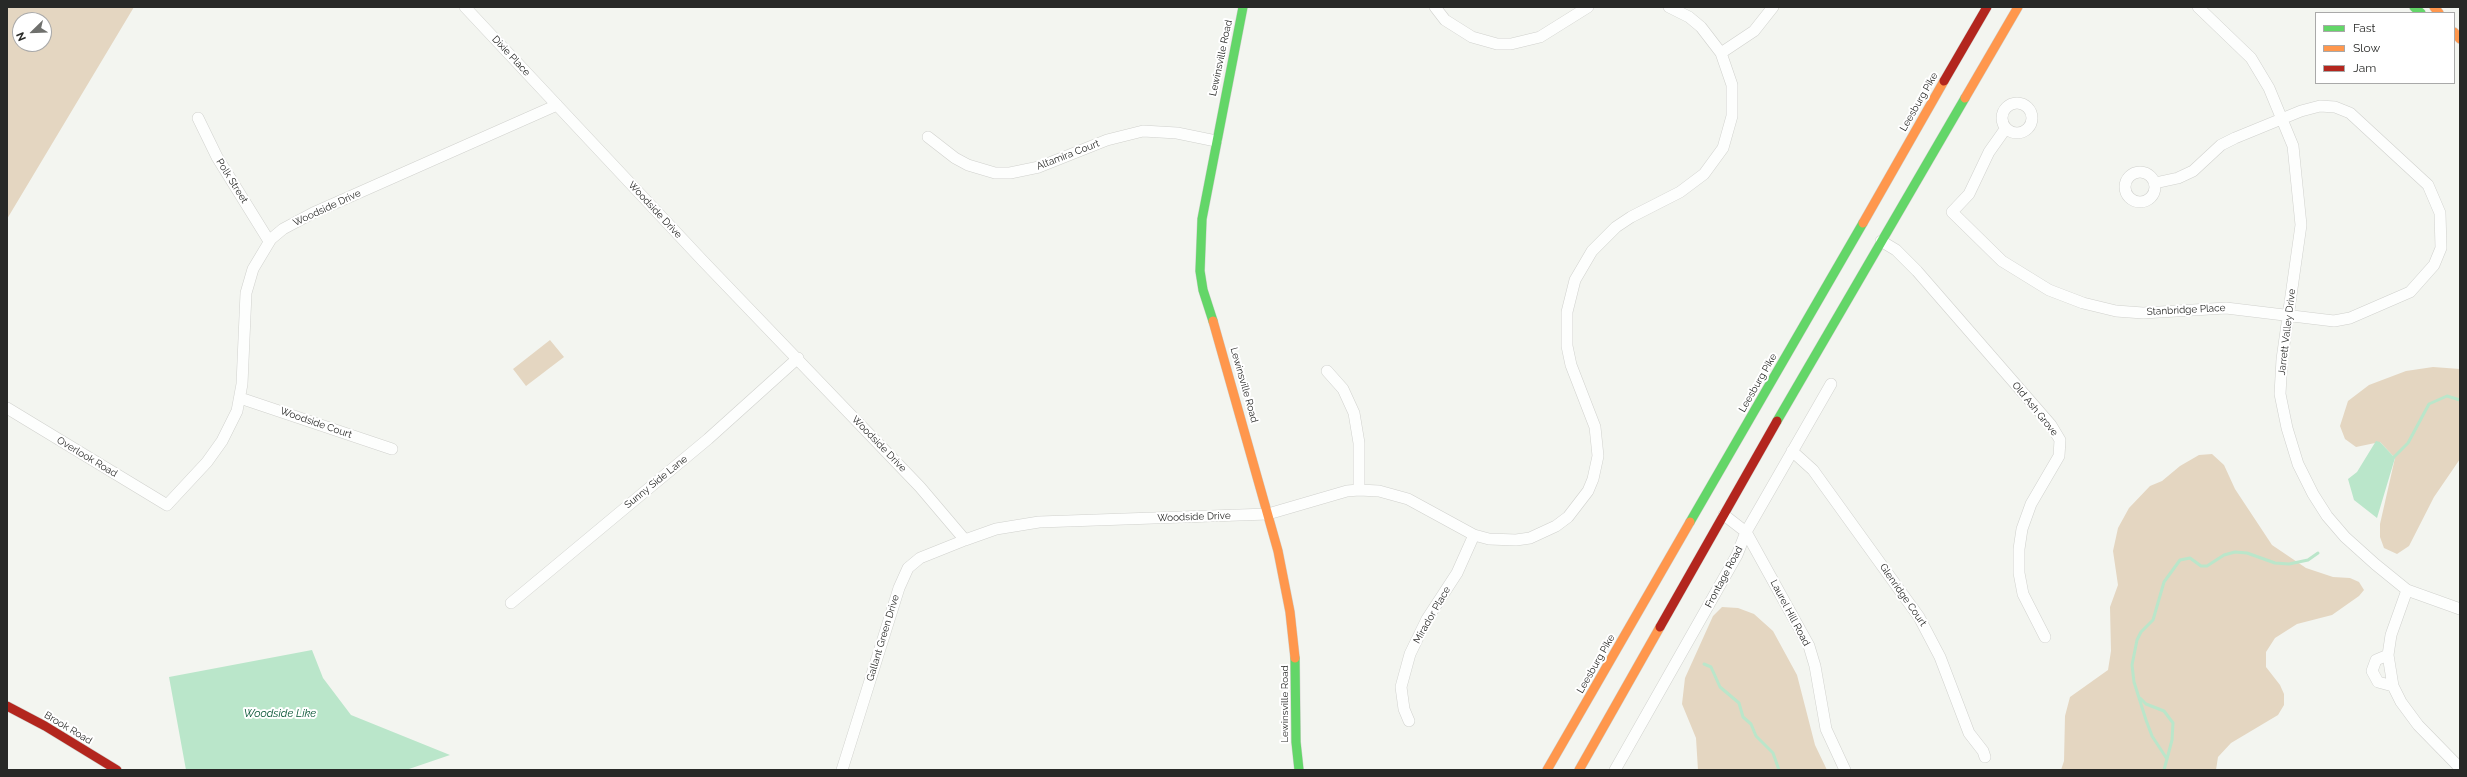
<!DOCTYPE html>
<style>
body{margin:0}
#map{position:relative;width:2467px;height:777px;overflow:hidden;background:#f3f5f0;font-family:Raleway,sans-serif}
canvas{display:block}
.frame{position:absolute;inset:0;border:8px solid #282927;pointer-events:none}
.legend{position:absolute;left:2315px;top:12px;width:140px;height:72px;box-sizing:border-box;background:#fff;border:1px solid #a9a9a9;margin:0;padding:5px 7px;list-style:none;font-size:12px;color:#282927}
.legend li{display:flex;align-items:center;gap:8px;height:20px}
.legend b{width:20px;border:1px solid #a9a9a9}
.north{position:absolute;left:12px;top:12px;width:40px;height:40px;box-sizing:border-box;background:#fff;border:1px solid #a9a9a9;border-radius:50%;rotate:247deg;font-size:11px;font-weight:700;line-height:16px;text-align:center;color:#282927}
.north::after{content:'';display:block;margin:auto;width:14px;height:18px;background:#6f706d;clip-path:polygon(50% 0,100% 100%,50% 72%,0 100%)}
</style>
<div id="map">
<canvas width="2467" height="777"></canvas>
<div class="frame"></div>
<ul class="legend">
<li><b style="height:5px;background:#63d668"></b>Fast</li>
<li><b style="height:5px;background:#ff974d"></b>Slow</li>
<li><b style="height:5px;background:#b3261e"></b>Jam</li>
</ul>
<div class="north">N</div>
</div>
<script>
const g = document.querySelector('canvas').getContext('2d');
g.lineJoin = 'round';
function fillPath(path, color) { g.fillStyle = color; g.fill(path, 'evenodd'); }
const toPath = rows => new Path2D(rows.map(r => 'M' + r).join(''));
function trace(path, color, width, dash) { g.strokeStyle = color; g.lineWidth = width; g.lineCap = dash ? 'butt' : 'round'; g.setLineDash(dash || []); g.stroke(path); }
function label(font, color, halo, rows, align = 'center') {
  g.font = font + ' Raleway,sans-serif'; g.lineWidth = 4; g.setLineDash([]); g.textBaseline = 'middle'; g.strokeStyle = halo; g.fillStyle = color; for (const [text, x, y, turn = 0] of rows) {
    g.save(); g.translate(x, y); g.rotate((+turn || 0) * Math.PI / 180); g.textAlign = isNaN(turn) ? turn : align; if (halo) g.strokeText(text, 0, 0); g.fillText(text, 0, 0); g.restore();
  }
}
fillPath(toPath([
 [7,7,134,7,7,219],
 [20,20,44,20,44,44,20,44],
 [550,340,564,357,526,386,513,369],
 [2433,367,2460,369,2460,459,2434,497,2409,546,2397,554,2384,548,2380,537,2380,524,2395,458,2380,442,2356,447,2345,439,2340,426,2348,401,2369,385,2406,371],
 [2212,454,2224,465,2235,489,2272,545,2306,568,2333,577,2350,578,2359,582,2364,590,2359,596,2332,615,2297,624,2275,638,2266,652,2266,667,2280,685,2284,694,2284,705,2278,715,2231,743,2218,757,2216,770,2061,770,2064,761,2065,716,2070,697,2108,670,2111,651,2110,607,2118,585,2113,551,2118,528,2129,508,2150,486,2162,481,2180,466,2199,455],
 [1722,607,1738,608,1754,614,1773,631,1797,675,1815,745,1827,770,1698,770,1696,738,1682,704,1685,678,1713,616]
]), '#e4d6c1');
fillPath(toPath([
 [2376,441,2380,442,2395,458,2377,518,2354,500,2348,479,2357,472],
 [312,650,323,678,351,715,450,755,406,770,186,770,169,677]
]), '#bae6ca');
trace(toPath([
 [2392,459,2408,443,2429,404,2447,396,2460,400],
 [1704,664,1711,667,1720,687,1739,703,1743,717,1751,724,1756,736,1773,753,1779,770],
 [2140,698,2146,704,2164,711,2173,723,2172,740,2164,770],
 [2167,759,2152,736,2146,720,2134,682,2132,665,2137,640,2141,632,2153,620,2164,582,2180,560,2190,558,2201,566,2207,566,2224,555,2235,552,2247,553,2275,563,2289,564,2308,560,2318,553]
]), '#bae6ca', 3);
const street = toPath([
 [465,7,703,261,920,487,965,540],
 [1435,7,1445,20,1472,37,1497,44,1511,44,1540,37,1588,7],
 [2198,7,2251,58,2269,88,2293,146,2301,225,2282,359,2280,394,2287,428,2298,464,2313,494,2327,516,2345,537,2375,564,2407,590,2460,609],
 [1721,53,1754,31,1773,7],
 '2002 118a15 15 0 1 1 30 0a15 15 0 1 1-30 0Z',
 [198,118,217,157,269,241],
 [2006,128,1989,152,1969,194,1952,212,2002,261,2049,290,2083,303,2116,311,2143,313,2226,308,2334,321,2350,318,2410,292,2434,265,2441,248,2440,213,2428,185,2350,113,2335,107,2320,106,2301,111,2235,138,2221,145,2193,171,2178,178,2155,183],
 [928,137,955,158,968,165,995,173,1010,173,1039,167,1107,140,1143,131,1177,133,1216,141],
 '2125 187a15 15 0 1 1 30 0a15 15 0 1 1-30 0Z',
 [1881,241,1896,250,1917,271,2051,425,2060,440,2059,456,2031,504,2022,529,2019,549,2019,573,2023,594,2045,637],
 [1327,371,1343,389,1354,413,1359,443,1359,490],
 [240,398,392,449],
 [7,408,167,505,207,462,222,441,237,411,242,384,246,293,253,269,271,239,283,229,313,213,557,105],
 [1792,451,1813,470,1919,617,1940,657,1969,733,1983,751,1985,757],
 [1724,515,1746,532,1809,646,1815,666,1826,729,1845,770],
 [2407,590,2391,635,2388,655,2393,686,2401,702,2418,725,2460,768],
 [511,603,708,439,798,358],
 [2388,655,2376,660,2372,671,2378,682,2393,686],
 [1409,721,1404,709,1401,687,1410,654,1427,619,1457,573,1474,535],
 [842,770,899,588,908,568,920,558,965,540,996,529,1039,522,1268,514,1347,491,1359,490,1379,491,1408,499,1474,535,1489,539,1516,540,1530,538,1556,526,1568,517,1588,491,1593,479,1598,456,1595,427,1571,365,1567,346,1567,312,1575,280,1592,251,1616,227,1631,217,1680,192,1704,174,1723,148,1732,116,1732,85,1721,53,1701,27,1689,17,1669,7],
 [1615,770,1737,555,1746,532,1831,384]
]);
const fast = toPath([
 [2414,7,2421,13],
 [1213,321,1203,290,1200,271,1202,219,1243,7],
 [1777,421,1965,98],
 [1690,522,1863,223],
 [1295,658,1296,742,1299,770]
]);
const slow = toPath([
 [2434,7,2439,13],
 [2454,32,2460,39],
 [1965,98,2018,7],
 [1863,223,1944,81],
 [1213,321,1278,551,1290,612,1295,658],
 [1547,770,1690,522],
 [1579,770,1660,627]
]);
const jam = toPath([
 [1944,81,1987,7],
 [1660,627,1777,421],
 [7,706,45,726,117,770]
]);
trace(street, '#d0d1cd', 12);
trace(fast, '#d0d1cd', 10);
trace(slow, '#d0d1cd', 10);
trace(jam, '#d0d1cd', 10);
trace(street, '#fdfefd', 11);
trace(fast, '#63d668', 9);
trace(slow, '#ff974d', 9);
trace(jam, '#b3261e', 9);
label('10px', '#282927', '#fff', [
 ["Dixie Place",511,56,47],
 ["Lewinsville Road",1221,58,-78],
 ["Leesburg Pike",1919,102,-60],
 ["Altamira Court",1068,155,-21],
 ["Polk Street",232,181,58],
 ["Woodside Drive",327,208,-25],
 ["Woodside Drive",655,210,47],
 ["Stanbridge Place",2186,310,-3],
 ["Jarrett Valley Drive",2287,332,-83],
 ["Leesburg Pike",1758,383,-60],
 ["Lewinsville Road",1244,385,74],
 ["Old Ash Grove",2035,409,51],
 ["Woodside Court",316,423,19],
 ["Woodside Drive",879,444,46],
 ["Overlook Road",87,457,31],
 ["Sunny Side Lane",656,482,-39],
 ["Woodside Drive",1194,517,-2],
 ["Frontage Road",1724,577,-62],
 ["Glenridge Court",1903,595,55],
 ["Laurel Hill Road",1790,613,62],
 ["Mirador Place",1432,615,-60],
 ["Gallant Green Drive",883,638,-73],
 ["Leesburg Pike",1596,664,-60],
 ["Lewinsville Road",1285,704,-90],
 ["Brook Road",68,728,31]
]);
label('italic 11px', '#045332', '#fff', [
 ["Woodside Like",280,714]
]);
</script>
